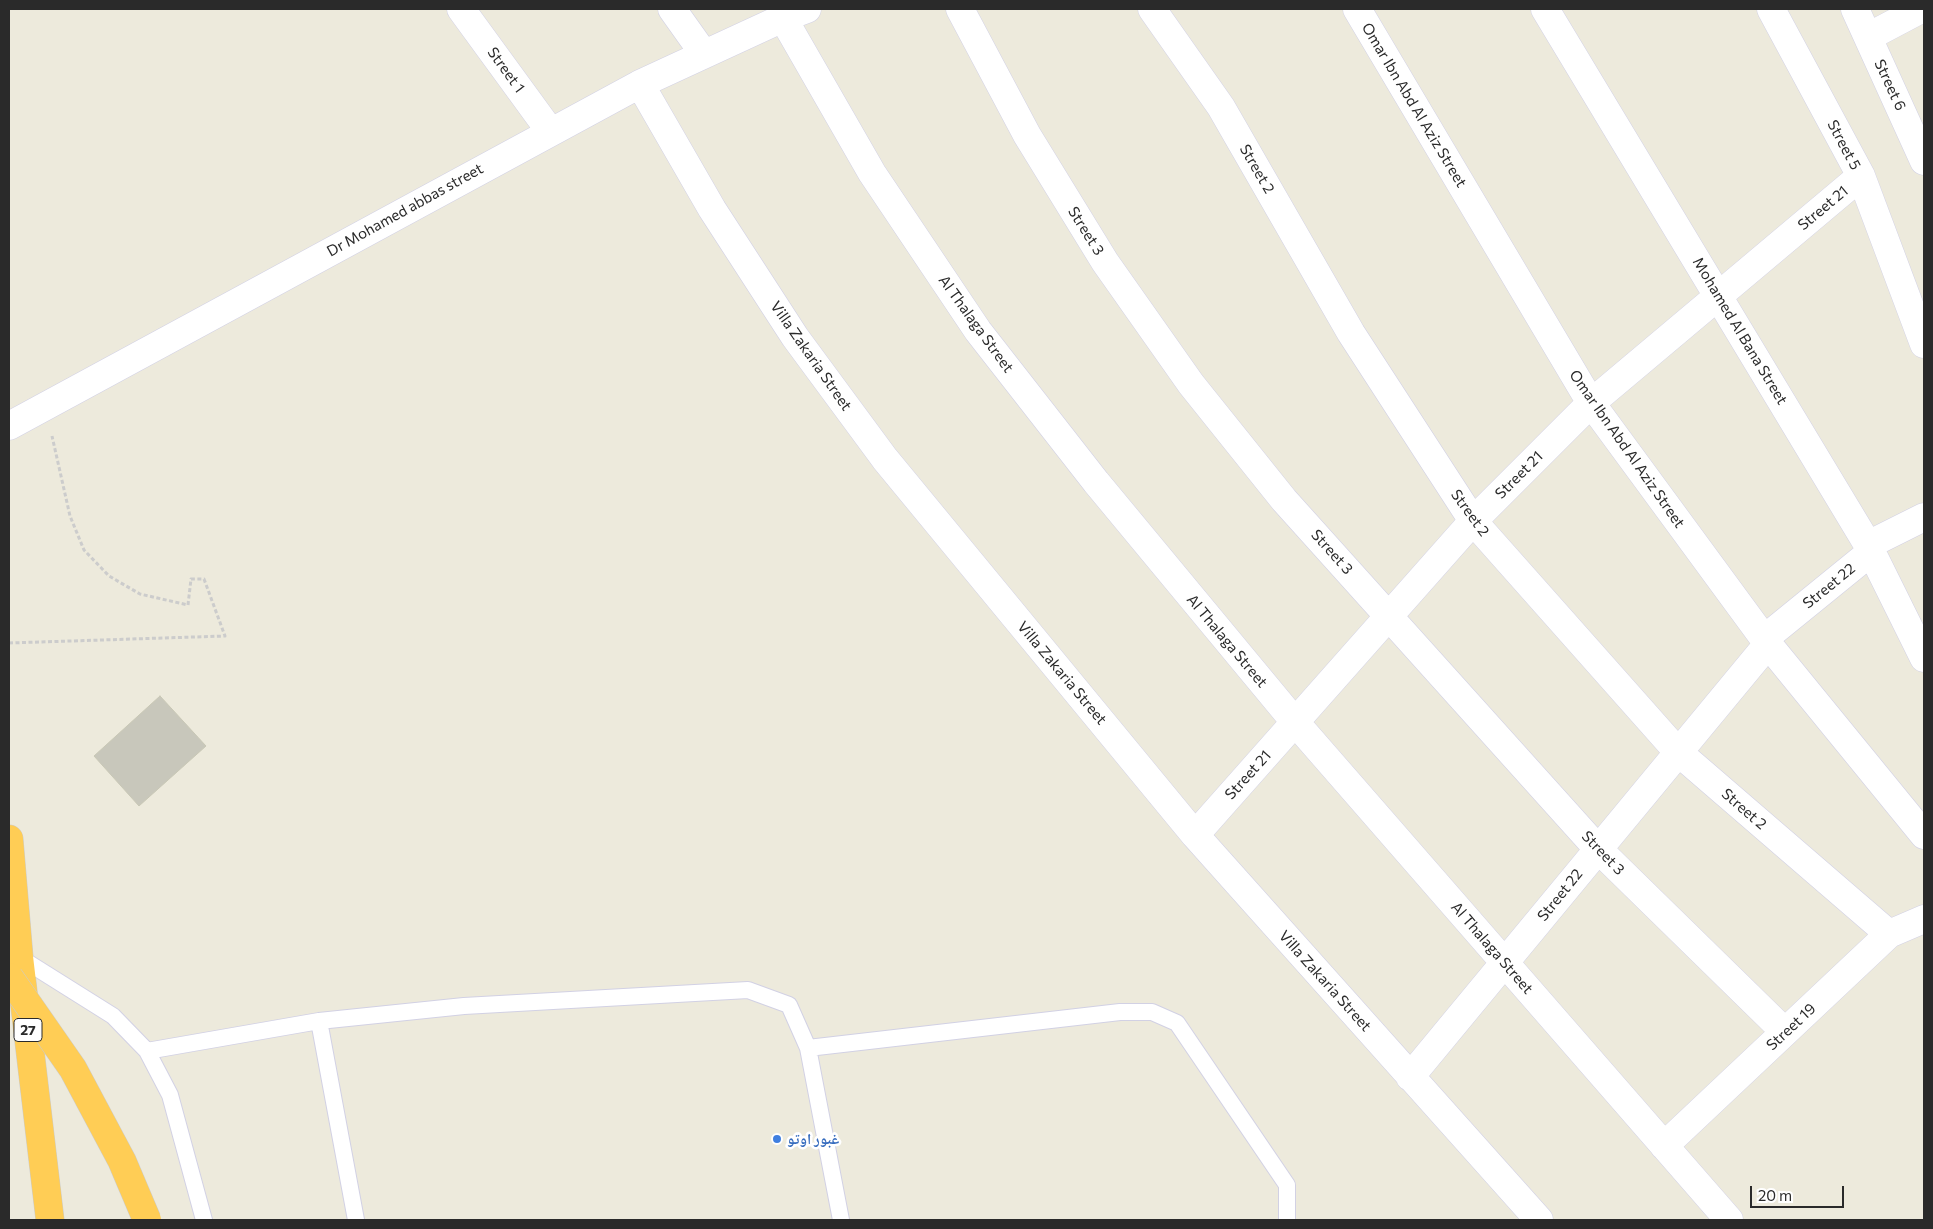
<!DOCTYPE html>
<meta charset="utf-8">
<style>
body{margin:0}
#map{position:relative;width:1933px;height:1229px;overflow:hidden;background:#edeadc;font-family:Commissioner,sans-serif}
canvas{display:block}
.frame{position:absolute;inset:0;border:10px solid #2a2a2a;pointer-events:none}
.scale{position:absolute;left:1750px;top:1186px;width:94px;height:22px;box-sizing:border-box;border:2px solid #2a2a2a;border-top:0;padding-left:6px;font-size:15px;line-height:18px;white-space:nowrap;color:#2a2a2a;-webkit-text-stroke:4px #fff;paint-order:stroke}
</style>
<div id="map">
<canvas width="1933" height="1229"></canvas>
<div class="frame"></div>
<div class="scale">20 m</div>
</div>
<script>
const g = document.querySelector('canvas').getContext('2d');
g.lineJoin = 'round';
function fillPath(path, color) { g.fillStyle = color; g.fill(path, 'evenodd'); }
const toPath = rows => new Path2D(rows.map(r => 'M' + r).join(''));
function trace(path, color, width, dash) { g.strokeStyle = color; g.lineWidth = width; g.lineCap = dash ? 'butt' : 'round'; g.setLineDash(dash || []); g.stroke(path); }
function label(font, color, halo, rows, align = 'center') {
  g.font = font + ' Commissioner,"Noto Naskh Arabic",sans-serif'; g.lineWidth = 5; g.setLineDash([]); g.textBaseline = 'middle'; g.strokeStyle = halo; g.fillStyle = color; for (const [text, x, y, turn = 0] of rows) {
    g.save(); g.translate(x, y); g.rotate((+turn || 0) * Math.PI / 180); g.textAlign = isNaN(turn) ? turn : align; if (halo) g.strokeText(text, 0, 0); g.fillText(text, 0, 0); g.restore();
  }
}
const building = toPath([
 [160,696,206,746,139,806,94,756,160,696]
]);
fillPath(building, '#c8c7bb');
trace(building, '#c8c7b5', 1);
const service = toPath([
 [19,957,113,1016,147,1051,170,1095,204,1220],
 [319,1021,356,1220],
 [808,1048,1120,1012,1152,1012,1177,1023,1287,1185,1287,1220],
 [147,1051,319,1021,464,1006,748,990,789,1005,808,1048,841,1220]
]);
const minor = toPath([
 [461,9,550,131],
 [672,9,704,54],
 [960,9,1027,135,1105,262,1191,384,1284,500,1598,849,1785,1032],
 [1152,9,1221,107,1351,333,1473,521,1678,752,1889,934],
 [1357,9,1591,403,1768,644,1924,835],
 [1545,9,1868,545,1924,658],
 [1771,9,1861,176,1924,344],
 [1855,9,1924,161],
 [783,18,872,173,978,331,1096,482,1295,722,1729,1220],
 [1868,37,1921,9],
 [640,84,712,209,795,337,885,459,1195,835,1539,1220],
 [9,426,640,84,783,18,807,9],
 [1868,545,1924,517],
 [1764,639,1871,552],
 [1195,835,1473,521,1591,403,1861,176],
 [1410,1077,1768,644],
 [1664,1146,1889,934,1924,919]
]);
const motorway = toPath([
 [9,839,19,957,50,1220]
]);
trace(service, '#d2d1e4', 18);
trace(minor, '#d2d1e4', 29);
trace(motorway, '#ccc', 29);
trace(toPath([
 [9,643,225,636,204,579,191,579,188,605,140,594,109,576,84,550,70,516,52,436]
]), '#ccc', 3, [4, 2.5]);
trace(service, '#fff', 16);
trace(minor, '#fff', 28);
trace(motorway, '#ffcd55', 28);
const motorwayBridge = toPath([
 [9,977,73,1069,122,1161,147,1220]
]);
trace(motorwayBridge, '#ccc', 29, []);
trace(motorwayBridge, '#ffcd55', 28);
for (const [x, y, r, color] of [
 [777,1139,5,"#3f7fe0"]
]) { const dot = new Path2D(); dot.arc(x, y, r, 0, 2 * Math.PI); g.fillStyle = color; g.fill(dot); trace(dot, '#fff', 2); }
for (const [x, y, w] of [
 [28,1030,28]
]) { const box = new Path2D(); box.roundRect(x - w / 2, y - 11.5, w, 23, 4); g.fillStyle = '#fff'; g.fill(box); trace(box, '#2a2a2a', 1); }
label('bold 14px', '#2a2a2a', null, [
 ["27",28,1030]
]);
label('15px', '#2a2a2a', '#fff', [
 ["Street 1",506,70,54],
 ["Street 6",1890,85,65],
 ["Omar Ibn Abd Al Aziz Street",1414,105,59],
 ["Street 5",1844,145,62],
 ["Street 2",1257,169,60],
 ["Street 21",1823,208,-40],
 ["Dr Mohamed abbas street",405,210,-29],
 ["Street 3",1086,231,58],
 ["Al Thalaga Street",976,324,54],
 ["Mohamed Al Bana Street",1740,331,59],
 ["Villa Zakaria Street",811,356,55],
 ["Omar Ibn Abd Al Aziz Street",1627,449,55],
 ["Street 21",1519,475,-45],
 ["Street 2",1470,513,54],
 ["Street 3",1332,552,48],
 ["Street 22",1829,586,-39],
 ["Al Thalaga Street",1227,641,50],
 ["Villa Zakaria Street",1062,673,50],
 ["Street 21",1248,775,-48],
 ["Street 2",1744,809,41],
 ["Street 3",1603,853,46],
 ["Street 22",1560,895,-51],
 ["Al Thalaga Street",1492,948,49],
 ["Villa Zakaria Street",1325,981,48],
 ["Street 19",1791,1027,-43]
]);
label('bold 15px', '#366cbe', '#fff', [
 ["غبور اوتو",787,1139]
], 'left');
</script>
